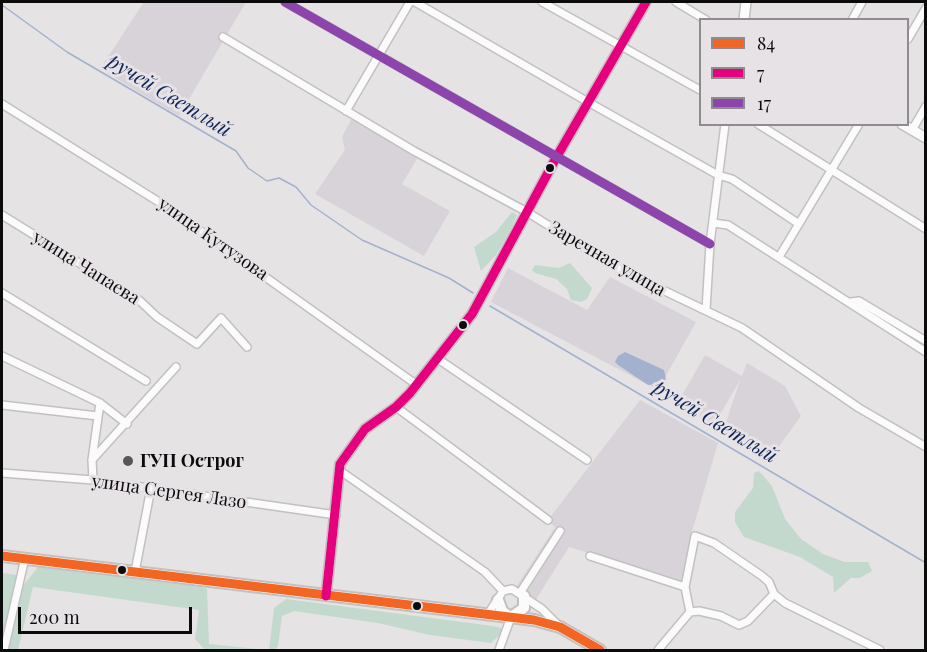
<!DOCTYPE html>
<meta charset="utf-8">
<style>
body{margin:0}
#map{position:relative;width:927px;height:652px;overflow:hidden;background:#e5e3e4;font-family:"Playfair Display",serif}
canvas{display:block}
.frame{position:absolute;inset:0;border:3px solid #0c0b0c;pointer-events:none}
.legend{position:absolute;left:699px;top:18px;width:210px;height:108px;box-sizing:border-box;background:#e6e2e5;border:2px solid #8f8c8e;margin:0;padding:8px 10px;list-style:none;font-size:18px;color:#0c0b0c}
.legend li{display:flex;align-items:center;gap:12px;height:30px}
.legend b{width:30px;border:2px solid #8f8c8e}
.scale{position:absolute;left:18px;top:607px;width:174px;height:27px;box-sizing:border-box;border:3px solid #0c0b0c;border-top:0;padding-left:8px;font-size:18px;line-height:21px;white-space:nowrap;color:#0c0b0c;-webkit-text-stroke:4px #e6e2e5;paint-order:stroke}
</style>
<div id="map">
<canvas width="927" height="652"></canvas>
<div class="frame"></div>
<ul class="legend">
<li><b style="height:8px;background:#f26522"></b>84</li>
<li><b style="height:8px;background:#e5007d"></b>7</li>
<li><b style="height:8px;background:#8e44ad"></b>17</li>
</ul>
<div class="scale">200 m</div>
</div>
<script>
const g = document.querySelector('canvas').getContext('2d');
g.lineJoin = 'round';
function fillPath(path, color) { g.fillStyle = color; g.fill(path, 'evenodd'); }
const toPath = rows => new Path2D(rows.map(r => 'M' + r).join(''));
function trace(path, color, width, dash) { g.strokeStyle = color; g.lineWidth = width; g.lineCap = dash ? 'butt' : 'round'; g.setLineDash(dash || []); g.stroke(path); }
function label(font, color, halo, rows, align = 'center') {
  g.font = font + ' "Playfair Display",serif'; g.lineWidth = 6; g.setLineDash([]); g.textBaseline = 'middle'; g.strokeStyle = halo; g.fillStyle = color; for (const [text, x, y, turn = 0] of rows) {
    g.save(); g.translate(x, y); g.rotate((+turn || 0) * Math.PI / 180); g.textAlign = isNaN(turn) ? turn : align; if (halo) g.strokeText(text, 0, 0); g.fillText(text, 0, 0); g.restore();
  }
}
fillPath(toPath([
 [144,2,246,2,179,116,100,69],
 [352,118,418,157,402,184,450,211,424,256,315,194,345,150,342,137],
 [508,268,587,310,610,277,696,322,658,390,491,302],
 [705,355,742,376,747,363,785,386,801,416,769,460,723,431,740,380,714,425,677,404],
 [640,400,718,443,691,535,683,582,569,547,535,601,516,587,554,529,558,530,548,520]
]), '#d8d3d8');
fillPath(toPath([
 [512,212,517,215,509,233,496,255,481,271,474,247,496,232],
 [570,263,592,288,587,299,581,302,571,300,567,289,556,279,535,273,532,270,535,265,559,268],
 [759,471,772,486,785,519,801,539,823,554,845,562,868,562,872,571,860,578,851,578,834,593,833,577,800,557,744,537,735,522,735,512,753,488,754,473],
 [38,567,202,587,207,589,209,644,267,650,205,650,195,639,199,610,33,587,18,650,8,650,22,587],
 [2,573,18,575,2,649],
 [286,599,493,626,501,628,503,632,491,643,430,635,378,623,294,611,282,616,278,646,275,650,269,650,274,608]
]), '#c4d9cd');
fillPath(toPath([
 [625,352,664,370,666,379,663,383,648,385,618,365,615,362,618,356]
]), '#a4b1ce');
trace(toPath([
 [2,5,67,52,236,151,248,168,267,181,279,178,296,187,311,205,362,240,449,278,473,293],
 [490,306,926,563]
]), '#a4b1ce', 1.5);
const minor = toPath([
 [285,2,710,244],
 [415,2,588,102,718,175,732,179,799,224],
 [542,2,700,90],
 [676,2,706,20],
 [852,20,862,2],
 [223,37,414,151,527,212,617,268,742,328,859,408,926,447],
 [908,39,926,8],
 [2,104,167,207,417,385],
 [346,111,410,2],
 [758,124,926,229],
 [912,130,926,106],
 [2,215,139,300,157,317,197,344,221,318,247,347],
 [713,223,728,225,926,352],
 [779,257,859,124],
 [2,293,146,381],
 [851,302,859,301,926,341],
 [706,310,710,244,725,124],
 [2,356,100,403,127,424],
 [438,359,587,460],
 [2,405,98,416],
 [396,407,548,520],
 [92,460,176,367],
 [339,470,485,572,503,591],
 [2,473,93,480,336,515],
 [93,480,92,460,100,403],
 [590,556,685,587],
 [135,572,151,488],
 [520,593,560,531],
 [690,612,685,587,695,536,714,543,762,576,769,582,774,594,785,603,880,650],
 [488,614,503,591,512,589,542,609,558,625],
 [4,650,25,558],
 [499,650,511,617],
 [658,650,690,612,699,611,721,616,739,625,748,621,774,594]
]);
const tertiary = toPath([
 [744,20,746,2],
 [902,124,926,138],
 [326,596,340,464,365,429,396,407,410,393,472,314,556,158,646,2]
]);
const primary = toPath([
 [2,556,534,620,560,627,600,650],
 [498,600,502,611,510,617],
 [511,617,524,608,524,596]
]);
trace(minor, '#c2c0c1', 10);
trace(tertiary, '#c2c0c1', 12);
trace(primary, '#c2c0c1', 14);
trace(minor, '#fbfbfb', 7);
trace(tertiary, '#fbfbfb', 9);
trace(primary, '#fbfbfb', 10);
trace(toPath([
 [2,556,534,620,560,627,600,650]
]), '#f26522', 9);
trace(toPath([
 [326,596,340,464,365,429,396,407,410,393,472,314,556,158,646,2]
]), '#e5007d', 9);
trace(toPath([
 [285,2,710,244]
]), '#8e44ad', 9);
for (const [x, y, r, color] of [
 [550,168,5,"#0c0b0c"],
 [463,325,5,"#0c0b0c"],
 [128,461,6,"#585758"],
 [122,570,5,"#0c0b0c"],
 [417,606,5,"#0c0b0c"]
]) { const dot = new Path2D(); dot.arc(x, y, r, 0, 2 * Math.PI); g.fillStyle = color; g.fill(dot); trace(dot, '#e6e2e5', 2); }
label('18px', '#0c0b0c', '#e6e2e5', [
 ["улица Кутузова",213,239,35],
 ["Заречная улица",607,259,30],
 ["улица Чапаева",86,268,32],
 ["улица Сергея Лазо",169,492,8]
]);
label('bold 18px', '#0c0b0c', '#e6e2e5', [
 ["ГУП Острог",140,461]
], 'left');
label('italic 20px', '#102557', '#e6e2e5', [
 ["ручей Светлый",169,96,31],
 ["ручей Светлый",715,422,31]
]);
</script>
